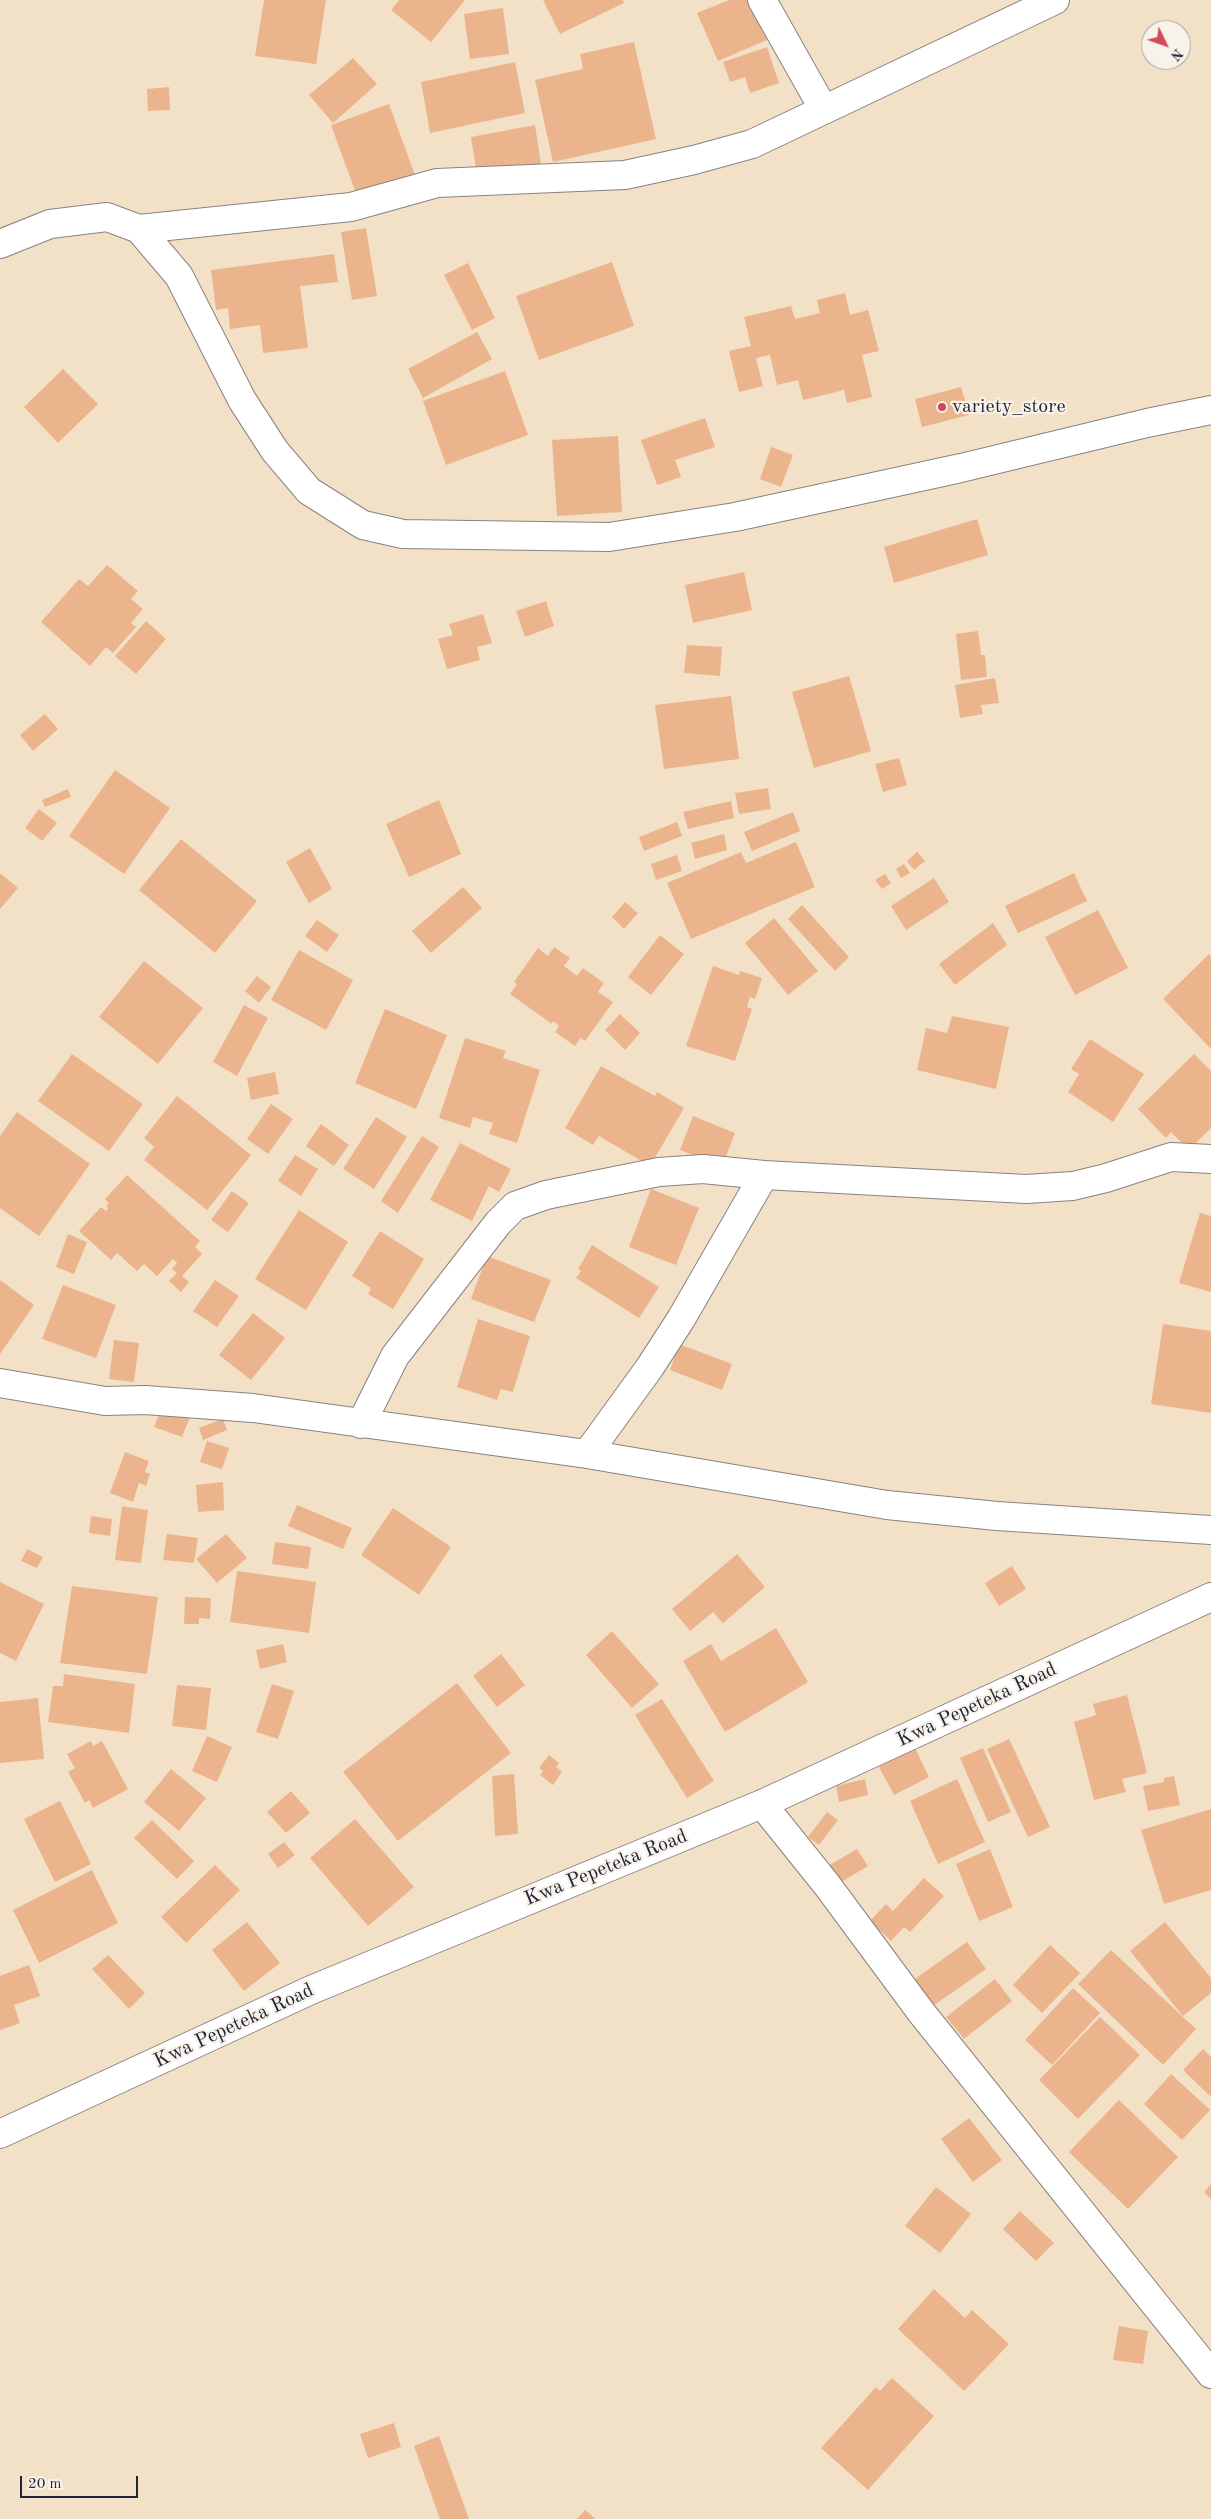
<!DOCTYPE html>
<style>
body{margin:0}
#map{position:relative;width:1211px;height:2519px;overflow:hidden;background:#f3e1c7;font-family:"Old Standard TT",serif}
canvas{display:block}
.north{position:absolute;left:1141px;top:20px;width:50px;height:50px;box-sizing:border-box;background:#f7f3e8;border:1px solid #a29fa3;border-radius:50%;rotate:132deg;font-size:14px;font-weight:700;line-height:20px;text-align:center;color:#22223b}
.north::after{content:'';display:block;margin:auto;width:18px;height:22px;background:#d1495b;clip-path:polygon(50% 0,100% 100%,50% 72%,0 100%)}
.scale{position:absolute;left:20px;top:2476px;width:118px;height:22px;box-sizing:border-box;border:2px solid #22223b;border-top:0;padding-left:6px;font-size:15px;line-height:18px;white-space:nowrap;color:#22223b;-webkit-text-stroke:4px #f7f3e8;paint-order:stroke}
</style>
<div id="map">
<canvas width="1211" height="2519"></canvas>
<div class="north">N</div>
<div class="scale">20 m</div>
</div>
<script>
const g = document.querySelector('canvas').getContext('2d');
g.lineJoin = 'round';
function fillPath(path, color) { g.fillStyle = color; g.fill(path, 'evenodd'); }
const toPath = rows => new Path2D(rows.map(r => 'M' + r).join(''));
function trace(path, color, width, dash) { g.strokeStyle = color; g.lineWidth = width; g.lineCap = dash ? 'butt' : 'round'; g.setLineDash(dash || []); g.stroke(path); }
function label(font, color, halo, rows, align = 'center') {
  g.font = font + ' "Old Standard TT",serif'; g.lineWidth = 4.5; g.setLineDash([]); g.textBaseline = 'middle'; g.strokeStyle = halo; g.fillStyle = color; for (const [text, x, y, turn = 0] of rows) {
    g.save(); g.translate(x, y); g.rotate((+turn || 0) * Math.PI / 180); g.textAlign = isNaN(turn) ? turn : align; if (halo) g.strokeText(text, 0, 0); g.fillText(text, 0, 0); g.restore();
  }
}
fillPath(toPath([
 [264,0,326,0,316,64,255,56],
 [399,0,465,0,431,42,391,10],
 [543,0,623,0,624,3,560,34],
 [729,0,751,0,767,40,718,61,697,13],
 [503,8,509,54,470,59,464,14],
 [634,42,656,139,553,162,535,80,583,69,580,54],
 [767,47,779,83,750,93,745,77,730,82,723,62],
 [353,58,377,84,333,123,309,95],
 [515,62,525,113,430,133,421,82],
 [169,87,170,110,148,111,147,89],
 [389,104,415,175,357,196,331,125],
 [535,125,541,165,477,176,471,137],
 [366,228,377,296,352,300,341,232],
 [334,254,338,282,300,286,308,348,263,353,260,325,230,329,228,308,216,310,211,270],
 [612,262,634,326,539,360,516,296],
 [468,263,495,318,472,330,444,275],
 [845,293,850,315,868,310,879,351,862,355,872,397,847,403,844,390,803,400,798,380,777,385,770,355,756,358,763,386,739,392,729,351,751,346,744,317,791,306,795,319,820,313,817,300],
 [477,332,492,359,423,398,408,369],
 [63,369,98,404,58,443,24,407],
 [505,371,528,435,446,465,423,401],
 [961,387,969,415,922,427,915,399],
 [705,418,715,447,675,460,681,477,657,485,641,440],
 [618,436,622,512,557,516,552,440],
 [771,447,793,455,781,487,760,479],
 [977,519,988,555,894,583,884,547],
 [107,565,138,591,131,599,143,609,131,623,136,627,113,653,106,647,90,666,41,622,79,579,88,586],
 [744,572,752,610,693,623,685,585],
 [546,601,554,626,525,637,516,611],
 [483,614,492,643,477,647,480,660,447,669,438,639,453,635,449,624],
 [146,621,166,639,136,674,115,656],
 [978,631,981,655,985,655,987,677,961,680,956,634],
 [687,645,722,647,720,676,684,673],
 [849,676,871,751,814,768,792,692],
 [995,678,999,703,981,705,983,714,960,718,955,685],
 [731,696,739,759,664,769,655,705],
 [45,714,58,729,33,751,20,735],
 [899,758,907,785,883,792,875,764],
 [115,770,170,808,124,874,69,836],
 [768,788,771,809,739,814,735,793],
 [68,789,71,797,45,807,42,800],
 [439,800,461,854,409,877,386,824],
 [731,801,734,818,688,829,683,812],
 [39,809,57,823,42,841,25,828],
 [793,812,800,831,752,851,744,832],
 [677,822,682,836,644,851,639,837],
 [724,834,727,850,695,859,691,843],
 [181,839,257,901,215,953,139,890],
 [796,842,815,887,691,939,667,883,741,852,746,863],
 [310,848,332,889,309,903,286,862],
 [917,852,925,861,914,870,907,861],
 [677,855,682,871,656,880,651,864],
 [904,864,910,873,901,878,896,869],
 [1074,873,1087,901,1018,933,1005,906],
 [1,874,18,888,0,909,0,875],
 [885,874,891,883,882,889,875,880],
 [934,878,949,902,906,930,891,906],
 [463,887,482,908,431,953,412,931],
 [625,902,638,913,624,929,612,917],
 [802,905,849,957,835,971,788,919],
 [1098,910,1128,968,1075,995,1045,937],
 [774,918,818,971,788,995,745,943],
 [317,920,339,935,327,952,305,936],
 [993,923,1007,945,955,985,939,964],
 [660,935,684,954,651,995,628,977],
 [554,947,570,958,564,966,577,976,583,968,604,983,598,992,613,1002,585,1041,580,1038,575,1046,555,1032,559,1026,553,1021,552,1024,510,994,517,984,514,982,538,948,548,956],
 [299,950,353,980,326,1030,271,1000],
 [1209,954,1211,957,1211,1049,1163,999],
 [144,961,203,1008,158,1064,99,1017],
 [713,966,739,975,740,971,762,978,755,999,750,997,747,1007,752,1009,735,1061,686,1046],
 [257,976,271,987,259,1003,245,991],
 [244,1005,268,1018,237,1076,213,1062],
 [385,1009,447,1035,416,1109,355,1083],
 [620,1014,640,1033,625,1050,605,1030],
 [952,1016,1009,1027,996,1089,917,1070,926,1028,947,1033],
 [465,1038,506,1051,503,1058,540,1070,517,1143,489,1134,493,1123,473,1117,470,1128,439,1118],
 [1090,1039,1144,1074,1113,1122,1068,1092,1079,1074,1071,1069],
 [72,1054,143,1104,109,1151,38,1101],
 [1194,1054,1211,1071,1211,1128,1189,1150,1171,1132,1166,1138,1138,1109],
 [601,1066,655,1096,657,1092,684,1108,650,1166,599,1136,593,1145,565,1128],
 [275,1072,279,1094,251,1100,247,1078],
 [177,1096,251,1155,207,1210,144,1160,154,1147,144,1138],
 [271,1104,293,1119,268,1154,247,1139],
 [17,1112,90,1164,39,1236,0,1208,0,1136],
 [693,1116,735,1133,722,1167,680,1150],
 [376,1117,407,1137,374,1189,343,1169],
 [321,1124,349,1145,334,1166,306,1146],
 [422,1136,439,1147,398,1213,381,1201],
 [460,1143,511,1169,499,1192,489,1186,472,1221,430,1200],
 [295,1155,318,1169,301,1196,278,1181],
 [127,1175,200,1241,195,1247,202,1254,182,1276,189,1282,181,1292,169,1281,177,1273,172,1269,177,1263,173,1259,157,1276,144,1264,137,1271,117,1253,111,1260,79,1231,101,1207,106,1211,108,1208,106,1206,109,1203,105,1199],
 [651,1189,699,1208,676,1265,629,1247],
 [232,1191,249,1203,228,1232,211,1220],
 [299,1210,348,1242,306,1310,255,1279],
 [1200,1213,1211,1216,1211,1292,1179,1283],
 [380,1231,424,1259,393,1309,368,1294,371,1288,352,1276],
 [68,1234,87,1242,74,1274,56,1267],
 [592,1245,659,1287,639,1318,576,1278,581,1271,578,1269],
 [487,1256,551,1280,534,1322,471,1299],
 [0,1280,34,1305,0,1354],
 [215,1280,239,1296,217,1327,193,1311],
 [63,1285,116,1305,96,1358,42,1339],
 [253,1313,285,1338,251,1380,219,1355],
 [478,1319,530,1336,513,1392,501,1389,497,1400,457,1387],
 [1163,1324,1211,1331,1211,1413,1151,1404],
 [114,1340,139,1343,134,1382,109,1379],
 [679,1344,732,1364,722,1390,670,1370],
 [162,1407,190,1417,182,1437,154,1427],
 [223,1419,227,1430,203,1440,199,1428],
 [207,1441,229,1448,222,1469,200,1462],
 [125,1452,149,1461,145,1472,150,1474,146,1486,139,1483,133,1502,110,1493],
 [223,1482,224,1510,198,1512,196,1485],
 [297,1505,352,1528,343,1549,288,1526],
 [122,1506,148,1510,141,1563,115,1560],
 [393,1508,451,1547,419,1595,361,1555],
 [91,1516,112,1519,110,1536,89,1533],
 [167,1534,198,1538,194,1563,163,1560],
 [226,1534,247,1558,217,1583,196,1559],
 [275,1542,311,1547,308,1569,272,1564],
 [27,1549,43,1557,37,1568,21,1561],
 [737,1554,765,1587,723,1623,713,1612,690,1631,672,1609],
 [1012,1566,1026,1589,999,1606,985,1583],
 [237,1571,316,1582,309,1633,230,1622],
 [0,1582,44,1604,16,1661,0,1653],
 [72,1586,158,1597,147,1674,60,1663],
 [185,1597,211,1598,210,1619,199,1618,199,1624,184,1624],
 [776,1628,808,1682,725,1732,683,1661,711,1644,721,1661],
 [612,1631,659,1684,632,1708,586,1655],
 [283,1644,287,1662,260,1669,256,1650],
 [501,1654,525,1685,497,1707,473,1676],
 [64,1674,135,1684,129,1733,48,1722,53,1686,63,1686],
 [457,1683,511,1753,398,1841,343,1772],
 [272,1684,294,1691,278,1739,256,1732],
 [177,1685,211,1688,206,1730,172,1726],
 [1127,1695,1147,1773,1122,1779,1126,1792,1094,1800,1074,1722,1096,1715,1093,1704],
 [38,1698,44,1759,0,1763,0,1702],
 [662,1699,714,1781,687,1798,635,1715],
 [207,1736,232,1747,217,1782,192,1771],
 [1009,1739,1050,1827,1028,1837,987,1749],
 [91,1741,93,1746,102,1741,128,1789,93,1808,89,1800,85,1803,68,1772,75,1768,67,1754],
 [915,1748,929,1777,894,1795,879,1767],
 [983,1748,1011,1812,988,1822,960,1758],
 [549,1755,559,1763,556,1767,562,1772,553,1785,540,1775,543,1771,539,1768],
 [171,1769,206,1798,179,1831,144,1802],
 [514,1774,518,1834,495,1836,492,1776],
 [1174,1776,1180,1805,1148,1811,1143,1786,1164,1782,1164,1778],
 [865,1779,868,1795,839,1802,836,1786],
 [957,1779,985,1842,938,1864,910,1801],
 [291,1791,310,1813,286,1833,267,1812],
 [60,1801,91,1864,55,1882,24,1819],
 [1211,1809,1211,1890,1164,1904,1141,1830],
 [827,1812,838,1820,819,1845,808,1837],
 [355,1819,414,1887,368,1926,310,1858],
 [152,1820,194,1861,177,1879,134,1838],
 [284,1842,295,1855,278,1868,268,1854],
 [857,1849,868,1866,838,1884,828,1866],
 [990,1849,1013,1907,979,1921,956,1864],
 [215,1865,240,1890,186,1943,161,1917],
 [92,1870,118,1923,39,1963,13,1910],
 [924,1878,944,1896,910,1932,904,1927,891,1941,870,1921,886,1904,893,1911],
 [247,1922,280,1963,244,1991,212,1950],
 [1165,1922,1211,1978,1211,1993,1183,2016,1130,1951],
 [967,1942,986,1969,930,2008,912,1981],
 [1050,1945,1080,1973,1042,2013,1013,1985],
 [1111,1950,1196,2029,1163,2065,1078,1984],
 [108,1955,145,1993,129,2009,92,1969],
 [29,1965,40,1996,14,2005,20,2023,0,2030,0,1976],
 [995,1979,1012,2001,964,2039,946,2017],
 [1073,1988,1100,2013,1052,2065,1025,2040],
 [1100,2017,1140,2055,1078,2119,1039,2080],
 [1203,2049,1211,2057,1211,2097,1183,2070],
 [1171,2074,1210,2110,1182,2140,1144,2104],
 [1119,2100,1178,2157,1128,2209,1069,2152],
 [969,2118,1002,2160,973,2182,941,2139],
 [1211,2184,1211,2199,1204,2192],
 [936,2187,971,2214,940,2253,905,2226],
 [1020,2211,1054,2243,1036,2261,1003,2229],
 [934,2289,965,2318,972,2310,1009,2344,964,2391,898,2329],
 [1119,2326,1148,2331,1143,2364,1113,2360],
 [892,2378,934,2416,868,2490,821,2448,876,2387,880,2391],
 [394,2423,401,2447,368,2458,360,2434],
 [439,2436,469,2519,440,2519,414,2446],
 [585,2510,596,2519,577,2519]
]), '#ebb48d');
const street = toPath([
 [762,0,824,110],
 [139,229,351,207,437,183,625,175,694,160,752,144,1055,0],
 [0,1383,105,1401,145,1400,253,1408,587,1454,887,1505,997,1516,1211,1530],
 [361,1424,395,1356,498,1223,515,1206,546,1195,659,1172,703,1169,764,1175],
 [587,1454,650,1367,681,1319,764,1175,1026,1189,1073,1186,1106,1178,1171,1157,1211,1159],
 [762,1804,827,1885,921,2012,1211,2374],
 [0,2134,311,1990,762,1804,1211,1597]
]);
const secondary = toPath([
 [0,244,50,224,107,217,139,229,179,276,242,400,275,451,309,491,363,525,403,534,609,537,735,517,961,468,1147,423,1211,410]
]);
trace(street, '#8a8281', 30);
trace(secondary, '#8a8281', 30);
trace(street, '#fff', 28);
trace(secondary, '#fff', 28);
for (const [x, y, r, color] of [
 [942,407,5,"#d1495b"]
]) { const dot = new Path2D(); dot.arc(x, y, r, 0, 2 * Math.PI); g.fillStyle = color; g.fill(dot); trace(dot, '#f7f3e8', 2); }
label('20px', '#22223b', '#f7f3e8', [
 ["variety_store",952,407]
], 'left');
label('20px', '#22223b', '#f7f3e8', [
 ["Kwa Pepeteka Road",977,1705,-25],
 ["Kwa Pepeteka Road",606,1868,-22],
 ["Kwa Pepeteka Road",234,2026,-25]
]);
</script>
